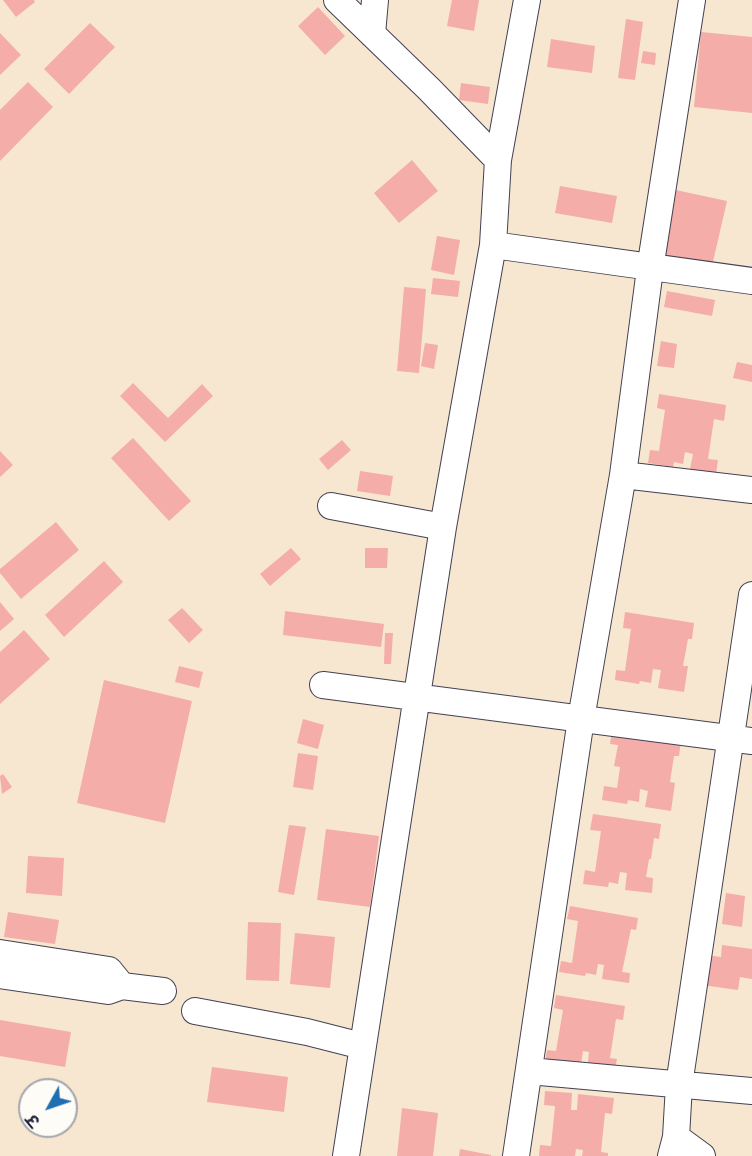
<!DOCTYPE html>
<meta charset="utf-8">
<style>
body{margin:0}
#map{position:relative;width:752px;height:1156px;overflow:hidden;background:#f7e7d1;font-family:"Gochi Hand","Playpen Sans Deva",sans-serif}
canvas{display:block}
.north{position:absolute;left:18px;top:1078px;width:60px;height:60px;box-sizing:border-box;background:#fdfcf7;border:2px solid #a5a5ac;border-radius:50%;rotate:230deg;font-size:16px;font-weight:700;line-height:24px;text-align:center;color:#22223b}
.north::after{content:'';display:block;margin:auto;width:21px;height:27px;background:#1f6fb2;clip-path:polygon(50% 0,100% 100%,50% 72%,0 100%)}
</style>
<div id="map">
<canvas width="752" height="1156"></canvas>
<div class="north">उ</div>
</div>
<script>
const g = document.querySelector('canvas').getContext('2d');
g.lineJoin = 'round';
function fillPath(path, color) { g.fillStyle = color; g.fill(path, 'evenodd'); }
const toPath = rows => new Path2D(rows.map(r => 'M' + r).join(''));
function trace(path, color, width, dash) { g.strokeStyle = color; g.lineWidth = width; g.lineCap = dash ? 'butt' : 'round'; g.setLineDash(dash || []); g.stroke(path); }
fillPath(toPath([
 [3,0,34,0,35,2,16,17],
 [452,0,479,0,474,31,447,26],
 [318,7,345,36,325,55,298,26],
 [626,19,643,22,635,80,618,78],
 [90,23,115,47,69,94,44,69],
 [701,32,752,37,752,113,694,107],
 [0,33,21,55,0,75],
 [551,39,595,46,592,73,547,67],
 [643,51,656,53,655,65,641,63],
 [28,82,53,107,0,161,0,110],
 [461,83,490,87,488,104,459,100],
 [412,160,438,191,399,223,374,193],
 [560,186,617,196,612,223,555,213],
 [671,189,727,201,712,266,656,254],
 [437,236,460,240,454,275,431,270],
 [433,278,460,281,458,297,431,294],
 [404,287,426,289,419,373,397,371],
 [667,291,715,300,712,316,664,307],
 [661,341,677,344,674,368,657,366],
 [425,343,438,345,434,369,421,366],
 [737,362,752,365,752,382,733,378],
 [133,383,168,418,202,384,213,396,165,442,120,396],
 [659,394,726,405,724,421,714,419,708,459,718,460,716,474,690,469,693,454,685,452,683,464,674,462,673,467,648,463,650,450,659,451,665,410,657,408],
 [133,438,191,501,169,521,111,458],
 [342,440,351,450,328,470,319,459],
 [0,451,13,465,0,477],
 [360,471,393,476,390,496,357,491],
 [56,522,79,550,21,599,0,573,0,569],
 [291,548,301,559,270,586,260,574],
 [365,548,388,548,387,568,365,568],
 [104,561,123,582,64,637,45,615],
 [0,602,14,619,0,631],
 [182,608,203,630,189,643,168,620],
 [285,611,384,624,381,647,283,635],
 [625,612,694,623,692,639,688,639,683,666,688,666,684,692,658,688,661,670,653,669,651,683,640,681,639,684,615,680,616,670,625,671,631,629,623,628],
 [24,630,50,659,0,704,0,652],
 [385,633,393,633,391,664,384,664],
 [179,666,203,672,199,688,175,682],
 [104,680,192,701,165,823,77,803],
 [303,719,324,725,318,749,297,743],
 [612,731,681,741,679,756,674,756,670,782,675,783,671,811,645,807,648,791,640,789,639,802,628,800,627,804,602,800,604,786,617,788,620,767,614,766,618,745,610,744],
 [298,753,318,756,313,790,293,787],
 [3,774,12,787,2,794,0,776],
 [593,814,661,824,659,839,654,838,651,859,649,859,646,877,653,878,652,893,625,890,627,873,620,872,618,884,609,882,608,887,583,884,585,870,595,872,601,831,590,830],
 [289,825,306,827,294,895,278,892],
 [326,829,379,836,370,907,317,900],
 [28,856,64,858,62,896,26,893],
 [726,893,745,896,742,927,722,924],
 [570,906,638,918,636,930,631,929,622,972,630,973,629,983,602,979,604,965,598,964,596,975,586,973,585,976,559,972,561,961,572,963,578,921,567,919],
 [8,912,59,920,55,944,4,937],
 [248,922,281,923,279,981,246,980],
 [295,933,335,937,330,988,290,984],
 [722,945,752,949,752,979,740,977,738,990,702,985,706,955,721,957],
 [556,995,625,1006,623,1020,616,1019,610,1058,617,1059,614,1074,587,1070,589,1052,583,1051,581,1064,545,1062,547,1050,556,1051,563,1010,554,1008],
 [0,1020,71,1032,65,1067,0,1056],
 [212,1067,288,1077,284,1112,207,1102],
 [545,1091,572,1093,571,1110,577,1110,578,1094,614,1098,612,1114,605,1113,601,1152,608,1153,608,1156,582,1156,583,1150,576,1149,575,1156,539,1156,540,1145,551,1146,555,1106,544,1105],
 [402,1108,438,1113,433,1156,397,1156],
 [460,1149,491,1155,491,1156,459,1156]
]), '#f4ada8');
const minor = toPath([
 [337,0,429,89,498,160],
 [372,34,375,0],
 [493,245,752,281],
 [623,475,752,490],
 [331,506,443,527],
 [323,685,752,741],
 [0,953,109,970,122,986],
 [0,975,108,991,122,986,163,991],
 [195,1011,307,1032,362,1046],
 [529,1071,752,1091],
 [676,1137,702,1156],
 [346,1156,443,527,493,245,498,160,527,0],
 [516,1156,581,719,623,475,650,269,692,0],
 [671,1156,676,1137,679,1085,752,595]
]);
trace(minor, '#424052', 28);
trace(minor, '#fff', 26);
</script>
